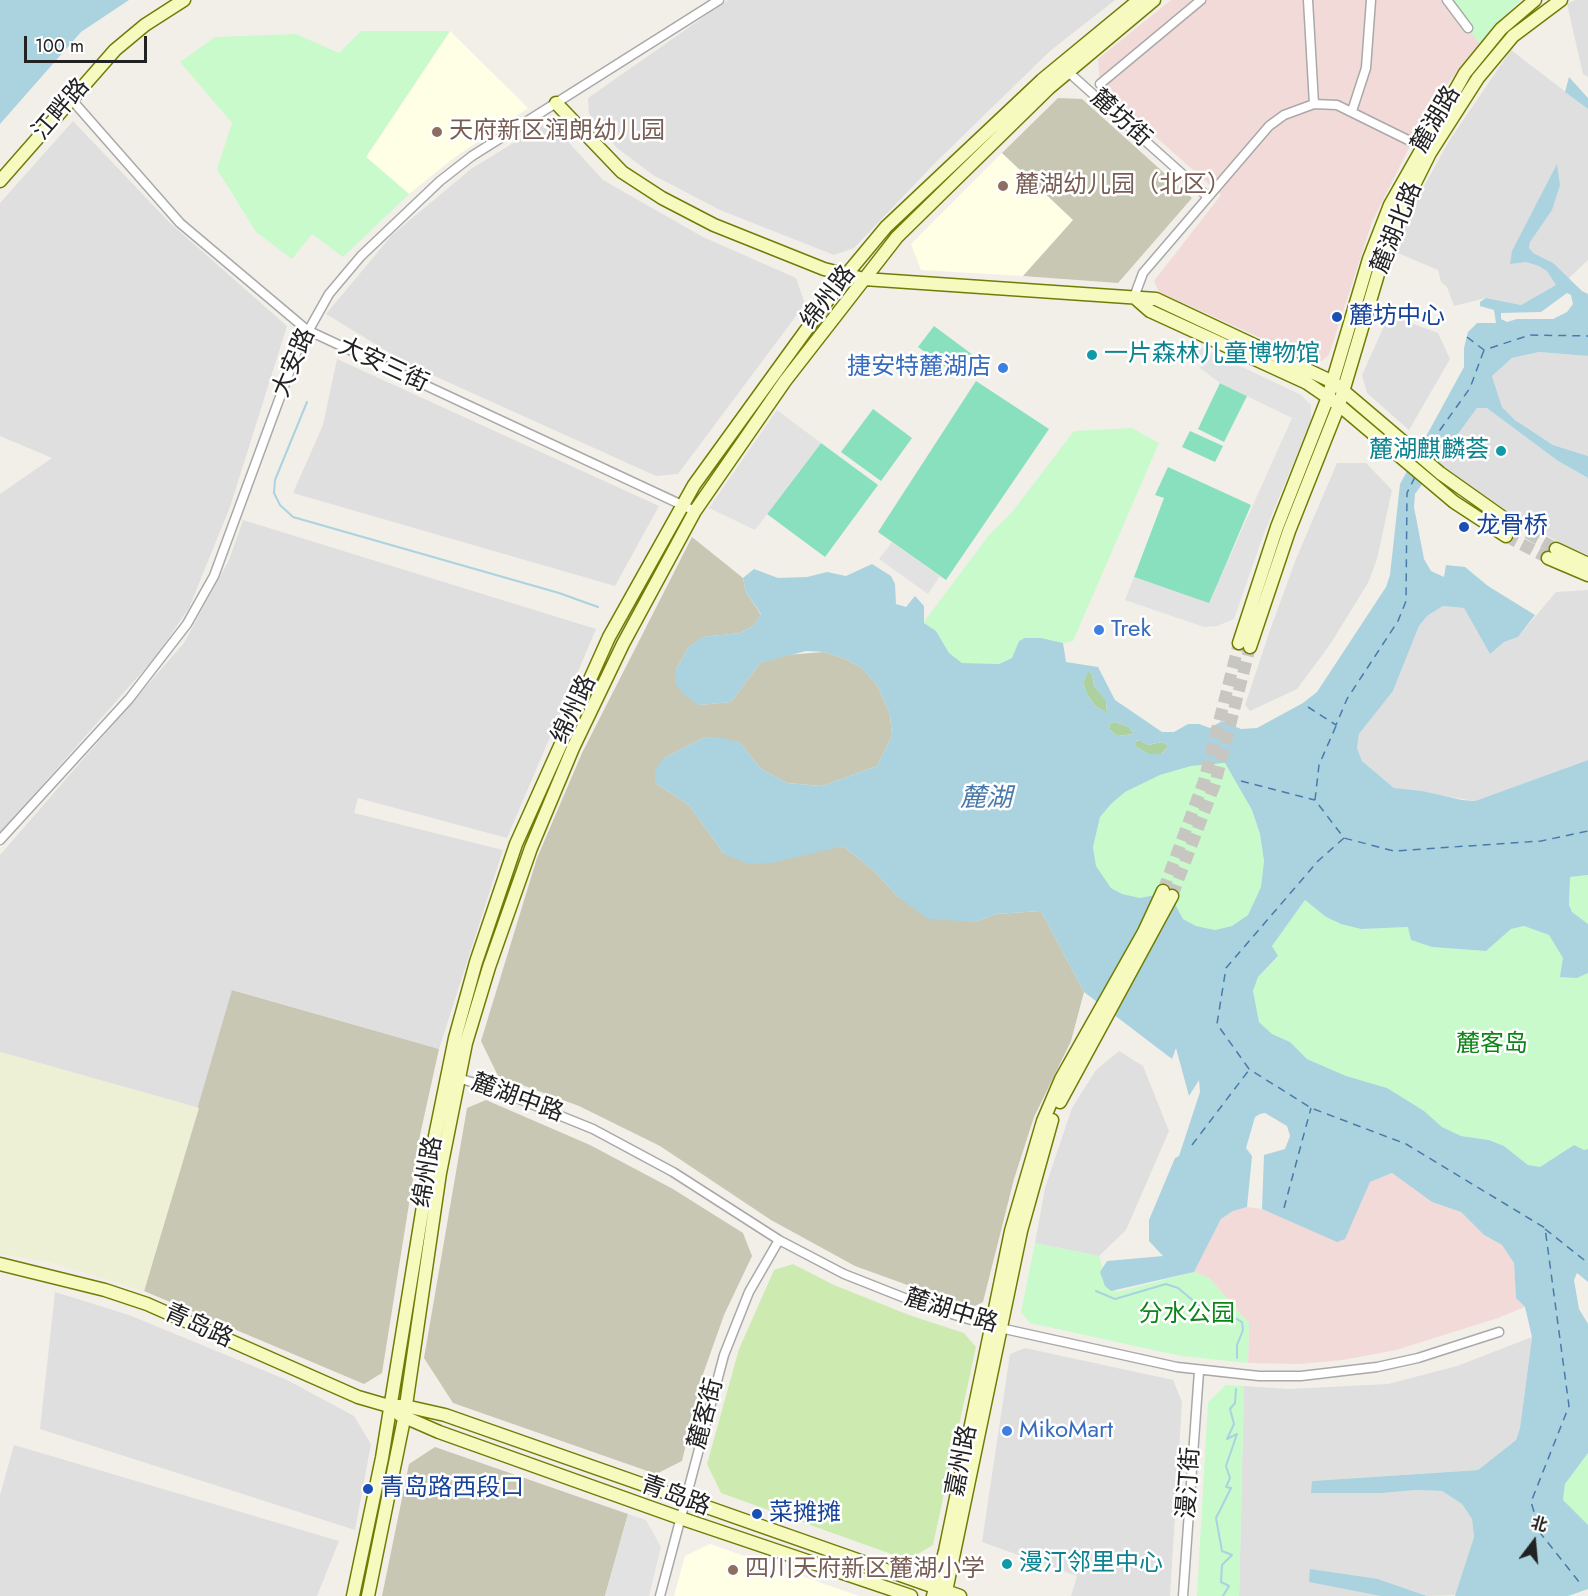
<!DOCTYPE html>
<meta charset="utf-8">
<style>
body{margin:0}
#map{position:relative;width:1588px;height:1596px;overflow:hidden;background:#f2efe9;font-family:Jost,"Noto Sans SC",sans-serif}
canvas{display:block}
.north{position:absolute;left:1504px;top:1512px;width:60px;height:60px;-webkit-text-stroke:4px #fff;paint-order:stroke;rotate:16deg;font-size:16px;font-weight:700;line-height:24px;text-align:center;color:#222}
.north::after{content:'';display:block;margin:auto;width:21px;height:27px;background:#222;clip-path:polygon(50% 0,100% 100%,50% 72%,0 100%)}
.scale{position:absolute;left:24px;top:36px;width:123px;height:27px;box-sizing:border-box;border:3px solid #222;border-top:0;padding-left:8px;font-size:18px;line-height:21px;white-space:nowrap;color:#222;-webkit-text-stroke:4px #fff;paint-order:stroke}
</style>
<div id="map">
<canvas width="1588" height="1596"></canvas>
<div class="north">北</div>
<div class="scale">100 m</div>
</div>
<script>
const g = document.querySelector('canvas').getContext('2d');
g.lineJoin = 'round';
function fillPath(path, color) { g.fillStyle = color; g.fill(path, 'evenodd'); }
const toPath = rows => new Path2D(rows.map(r => 'M' + r).join(''));
function trace(path, color, width, dash) { g.strokeStyle = color; g.lineWidth = width; g.lineCap = dash ? 'butt' : 'round'; g.setLineDash(dash || []); g.stroke(path); }
function label(font, color, halo, rows, align = 'center') {
  g.font = font + ' Jost,"Noto Sans SC",sans-serif'; g.lineWidth = 5; g.setLineDash([]); g.textBaseline = 'middle'; g.strokeStyle = halo; g.fillStyle = color; for (const [text, x, y, turn = 0] of rows) {
    g.save(); g.translate(x, y); g.rotate((+turn || 0) * Math.PI / 180); g.textAlign = isNaN(turn) ? turn : align; if (halo) g.strokeText(text, 0, 0); g.fillText(text, 0, 0); g.restore();
  }
}
fillPath(toPath([
 [728,0,1115,0,1050,51,936,162,854,248,834,255,720,210,653,175,617,148,589,114,588,98],
 [1575,0,1588,0,1588,77,1583,74,1567,4],
 [1511,50,1588,109,1588,260,1568,279,1521,305,1486,298,1454,306,1447,287,1441,282,1438,270,1393,251,1413,206,1449,141],
 [73,121,170,223,287,326,230,507,189,608,157,655,0,833,0,494,52,458,0,436,0,203],
 [549,121,603,180,703,237,796,278,805,304,678,474,656,476,408,364,326,314,392,235,471,169],
 [1389,315,1438,333,1450,359,1409,430,1367,393,1362,375],
 [1539,352,1588,356,1588,456,1553,445,1515,420,1502,407,1492,376,1512,358],
 [337,359,659,506,615,586,293,493,323,425],
 [1487,407,1558,461,1588,478,1588,555,1560,543,1510,515,1438,464,1477,408],
 [1337,463,1366,463,1392,490,1377,559,1368,583,1329,646,1297,689,1250,711,1245,705,1270,630,1296,559],
 [243,520,596,629,507,838,358,798,354,813,503,850,439,1049,233,990,199,1108,0,1052,0,855,184,643,229,560],
 [1588,590,1588,760,1475,801,1394,788,1362,761,1357,748,1359,734,1393,691,1419,626,1427,616,1443,606,1464,608,1490,654,1504,642,1518,637,1556,592],
 [1119,1051,1143,1066,1169,1131,1126,1230,1099,1256,1035,1243,1045,1188,1072,1108,1096,1070],
 [55,1292,129,1315,287,1380,354,1416,371,1444,355,1530,40,1429],
 [1532,1337,1520,1428,1516,1440,1478,1470,1312,1481,1383,1493,1416,1490,1442,1491,1462,1504,1472,1519,1474,1537,1457,1595,1427,1596,1378,1579,1376,1594,1381,1596,1239,1596,1244,1386,1288,1389,1388,1384,1457,1366],
 [1025,1348,1173,1380,1182,1402,1170,1596,1071,1596,1077,1576,982,1542,1010,1354],
 [14,1445,339,1541,317,1596,0,1596,0,1495]
]), '#e0dfdf');
fillPath(toPath([
 [1171,0,1447,0,1480,44,1445,87,1412,142,1372,222,1329,355,1318,364,1159,292,1154,281,1221,195,1120,105,1100,84,1098,59],
 [1392,1173,1432,1202,1461,1212,1484,1235,1502,1245,1514,1263,1516,1298,1525,1307,1498,1318,1396,1350,1343,1360,1299,1364,1248,1363,1249,1323,1209,1278,1194,1272,1221,1219,1233,1211,1247,1207,1262,1209,1337,1241,1370,1182]
]), '#f2dad9');
fillPath(toPath([
 [450,31,528,108,455,157,409,194,366,157],
 [1002,153,1074,220,1023,276,921,270,911,244],
 [710,1544,859,1596,674,1596,685,1556]
]), '#ffffe5');
fillPath(toPath([
 [1058,98,1082,99,1192,198,1118,283,1023,276,1073,220,1002,153],
 [692,537,743,578,746,592,761,615,753,626,740,633,703,637,688,648,676,669,699,705,731,702,760,663,786,655,824,652,843,658,862,668,877,685,890,714,892,736,877,766,822,786,787,783,761,769,740,743,705,737,664,758,655,783,689,805,724,854,807,853,843,846,874,871,898,897,975,922,996,914,1041,911,1084,992,1071,1041,1034,1117,1014,1179,983,1302,971,1308,855,1266,771,1220,660,1146,579,1106,498,1076,481,1041,537,858,582,753],
 [232,990,439,1049,420,1135,382,1373,364,1384,144,1291],
 [486,1100,590,1145,673,1189,743,1233,752,1256,724,1315,702,1377,682,1461,656,1474,453,1403,424,1358,467,1108],
 [435,1447,628,1514,605,1596,382,1596,409,1464]
]), '#c7c7b4');
fillPath(toPath([
 [0,1052,199,1108,144,1291,49,1262,0,1254]
]), '#eef0d5');
fillPath(toPath([
 [793,1264,834,1285,909,1315,964,1333,976,1347,933,1545,908,1560,721,1493,707,1464,739,1349,774,1270]
]), '#cdebb0');
fillPath(toPath([
 [1088,671,1092,674,1094,686,1106,700,1107,713,1095,706,1087,694,1083,683],
 [1115,722,1129,727,1134,734,1117,736,1109,729,1110,724],
 [1139,740,1148,745,1162,742,1167,745,1167,748,1161,754,1148,754,1135,746,1135,742]
]), '#add19e');
fillPath(toPath([
 [1447,0,1521,0,1498,22,1480,44],
 [361,31,450,31,366,157,409,194,343,257,312,234,292,259,256,232,217,169,232,123,180,62,215,37,296,34,339,53],
 [1132,428,1159,443,1073,641,1063,643,1041,638,1019,641,1012,658,998,664,962,663,949,653,936,631,923,623,989,535,1012,512,1074,431],
 [1225,763,1252,810,1260,835,1264,861,1261,887,1248,915,1232,926,1215,930,1196,926,1183,919,1175,904,1155,895,1140,898,1122,894,1111,888,1096,866,1093,846,1100,817,1111,804,1125,792,1160,775,1191,766],
 [1588,875,1588,924,1572,912,1569,905,1570,877],
 [1305,900,1326,917,1341,924,1361,929,1409,927,1411,940,1432,947,1486,951,1511,929,1524,926,1549,935,1577,978,1588,973,1588,1149,1584,1150,1574,1145,1540,1167,1528,1165,1504,1146,1490,1140,1461,1136,1442,1127,1424,1111,1307,1059,1290,1042,1272,1034,1259,1022,1253,991,1258,977,1278,957,1272,946],
 [1035,1243,1099,1256,1107,1282,1117,1292,1194,1272,1209,1278,1249,1323,1248,1363,1181,1356,1030,1323,1021,1312],
 [1226,1385,1244,1386,1239,1596,1197,1596,1208,1402],
 [1588,1453,1588,1525,1563,1501,1565,1484]
]), '#c8facc');
fillPath(toPath([
 [934,326,973,355,958,376,918,347],
 [976,381,1049,429,946,580,878,532],
 [1220,383,1247,396,1224,442,1198,429],
 [873,409,912,438,881,481,841,452],
 [1190,431,1223,446,1215,462,1182,447],
 [821,443,878,485,825,557,767,514],
 [1168,467,1251,505,1209,604,1134,577,1164,498,1155,495]
]), '#88e0be');
fillPath(toPath([
 [1196,345,1301,395,1311,405,1311,420,1263,536,1234,619,1217,626,1204,627,1125,600,1134,577,1209,603,1292,418,1220,383,1200,368],
 [777,410,821,443,755,530,709,508],
 [892,542,940,576,928,594,879,559],
 [628,1514,646,1520,661,1547,649,1596,605,1596]
]), '#e2e2e2');
fillPath(toPath([
 [0,0,129,0,81,32,0,124],
 [1569,77,1588,98,1588,109,1565,92],
 [1557,164,1560,185,1552,210,1530,242,1529,248,1533,253,1553,263,1582,291,1588,294,1588,356,1539,352,1512,358,1492,376,1502,407,1515,420,1553,445,1588,456,1588,478,1558,461,1487,408,1477,408,1415,494,1414,507,1424,559,1431,571,1444,577,1446,565,1465,567,1488,586,1535,615,1518,637,1504,642,1490,654,1464,608,1443,606,1427,616,1419,626,1393,691,1359,734,1357,748,1362,761,1394,788,1422,791,1462,800,1475,801,1588,760,1588,875,1570,877,1569,905,1572,912,1588,924,1588,973,1577,978,1560,977,1563,958,1549,935,1524,926,1511,929,1486,951,1432,947,1411,940,1408,927,1361,929,1341,924,1326,917,1305,900,1272,946,1278,956,1258,977,1253,991,1259,1022,1272,1034,1290,1042,1307,1059,1346,1076,1387,1088,1424,1111,1442,1127,1461,1136,1489,1140,1504,1146,1528,1165,1540,1167,1574,1145,1584,1150,1588,1149,1588,1282,1577,1273,1574,1280,1579,1309,1588,1324,1588,1453,1565,1484,1563,1500,1588,1525,1588,1589,1568,1596,1455,1596,1474,1537,1472,1519,1462,1504,1442,1491,1416,1490,1383,1493,1311,1493,1312,1481,1478,1470,1516,1440,1520,1428,1532,1337,1525,1307,1516,1298,1514,1263,1502,1245,1484,1235,1461,1212,1432,1202,1392,1173,1370,1182,1345,1239,1337,1242,1262,1209,1264,1155,1285,1149,1290,1136,1287,1126,1265,1113,1260,1114,1255,1117,1246,1148,1252,1156,1247,1207,1233,1211,1221,1219,1194,1272,1111,1291,1105,1286,1100,1272,1107,1261,1163,1256,1149,1241,1149,1220,1175,1158,1179,1156,1200,1092,1199,1080,1189,1096,1176,1048,1172,1059,1084,992,1041,911,996,914,975,922,928,919,898,897,874,871,843,846,772,863,749,864,724,854,689,805,655,783,655,770,664,758,705,737,724,738,740,743,761,769,787,783,822,786,877,766,892,736,890,714,877,685,862,668,843,658,824,652,806,651,760,663,731,702,699,705,684,695,675,683,676,669,688,648,702,637,740,633,753,626,761,614,746,592,743,578,754,569,778,578,807,577,827,572,846,576,872,564,891,576,895,584,896,604,906,607,915,596,924,606,924,623,936,631,949,653,962,663,999,664,1012,658,1019,641,1025,638,1041,638,1063,643,1066,662,1098,667,1115,700,1162,732,1174,732,1188,724,1199,724,1210,728,1222,721,1241,729,1257,728,1303,703,1317,692,1386,587,1390,575,1400,484,1464,367,1464,348,1468,332,1477,323,1496,323,1494,310,1480,306,1480,302,1486,298,1521,305,1556,285,1547,271,1539,266,1526,262,1510,264,1512,251],
 [1567,293,1571,295,1573,304,1567,312,1553,319,1517,319,1507,322,1501,319,1501,313,1541,312],
 [1088,672,1092,674,1094,686,1106,701,1107,713,1095,706,1087,694,1083,683],
 [1115,722,1129,727,1134,734,1117,736,1109,729,1110,724],
 [1137,740,1148,745,1162,742,1167,745,1167,748,1161,754,1148,754,1135,746],
 [1225,763,1252,810,1260,834,1264,861,1261,887,1248,915,1232,926,1215,930,1196,926,1183,919,1175,904,1155,895,1140,898,1122,894,1111,888,1096,866,1093,847,1100,817,1111,804,1125,792,1160,775,1191,766],
 [1310,1569,1378,1579,1427,1596,1381,1596,1309,1582]
]), '#aad3df');
trace(toPath([
 [307,402,275,480,274,493,280,505,293,517,559,593,598,607],
 [1096,1291,1115,1299,1166,1284,1178,1288,1202,1308,1228,1314,1242,1322,1243,1330,1237,1345,1237,1358],
 [1223,1596,1229,1586,1221,1582,1222,1565,1232,1555,1222,1551,1216,1518,1231,1488,1226,1487,1230,1478,1226,1466,1237,1434,1227,1439,1234,1424,1230,1409,1235,1403,1236,1389]
]), '#aad3df', 2);
trace(toPath([
 [1467,337,1484,350,1530,335,1588,336],
 [1426,455,1440,430,1470,388,1484,350],
 [1308,707,1336,725,1347,699,1398,621,1406,601,1407,493,1416,475],
 [1336,726,1319,765,1315,800,1344,838,1394,851,1541,841,1588,831],
 [1241,781,1315,800],
 [1344,838,1318,861,1226,968,1217,1024,1249,1069,1311,1108,1406,1144,1545,1228,1569,1406,1531,1502,1541,1534,1580,1583],
 [1192,1145,1249,1070],
 [1284,1208,1311,1108],
 [1545,1229,1588,1263]
]), '#4a7aab', 1.5, [8, 6]);
trace(toPath([
 [1512,524,1556,549],
 [1506,536,1548,558],
 [1163,891,1204,781,1239,643],
 [1172,896,1215,784,1250,647]
]), '#c8c6c1', 12, [12, 6]);
const street = toPath([
 [1308,0,1314,104],
 [1447,0,1468,28],
 [1066,70,1208,197],
 [1100,84,1201,0],
 [71,99,180,223,307,330,695,511],
 [1352,111,1366,68,1371,0],
 [1134,297,1143,273,1269,126,1284,115,1314,104,1337,105,1412,142],
 [0,840,129,699,187,624,214,576,297,351,329,294,361,256,440,181,472,156,719,0],
 [455,1077,494,1089,593,1129,673,1172,779,1240,844,1274,925,1306,991,1326,1177,1367,1259,1376,1301,1376,1377,1367,1418,1358,1499,1332],
 [660,1596,724,1355,749,1292,779,1240],
 [1183,1596,1199,1371]
]);
const secondary = toPath([
 [556,103,622,172,662,198,714,225,824,269,864,279,1156,299,1333,382,1440,473,1512,524],
 [0,181,115,50,145,25,184,0],
 [1134,297,1150,311,1307,383,1339,405,1454,502,1506,536],
 [1556,549,1588,564],
 [1548,558,1588,575],
 [1239,643,1277,527,1328,397,1369,259,1390,205,1465,73,1501,29,1535,0],
 [1250,647,1289,531,1339,405,1381,264,1402,209,1430,153,1478,78,1513,36,1561,0],
 [1060,1102,1172,896],
 [0,1264,105,1290,147,1304,358,1397,389,1406,405,1406,445,1415,960,1596],
 [400,1415,439,1432,680,1518,911,1596],
 [353,1596,382,1458,432,1151,455,1038,476,962,516,844,609,637,694,485,846,275,886,227,1042,80,1139,0],
 [368,1596,404,1419,440,1173,466,1043,489,967,531,848,573,748,623,644,695,511,785,381,897,237,1049,88,1154,0],
 [933,1596,945,1551,1011,1231,1043,1121,1061,1079,1144,932,1163,891],
 [945,1596,1021,1231,1052,1120]
]);
trace(street, '#a9a9a9', 11);
trace(secondary, '#707d05', 15);
trace(street, '#fff', 8);
trace(secondary, '#f7fabf', 12);
for (const [x, y, r, color] of [
 [437,132,6,"#8d6e63"],
 [1003,186,6,"#8d6e63"],
 [1337,317,6,"#1a4fb4"],
 [1092,355,6,"#0f9aa8"],
 [1003,368,6,"#3f7fe0"],
 [1501,451,6,"#0f9aa8"],
 [1464,527,6,"#1a4fb4"],
 [1099,630,6,"#3f7fe0"],
 [1007,1431,6,"#3f7fe0"],
 [368,1489,6,"#1a4fb4"],
 [757,1514,6,"#1a4fb4"],
 [1007,1564,6,"#0f9aa8"],
 [733,1570,6,"#8d6e63"]
]) { const dot = new Path2D(); dot.arc(x, y, r, 0, 2 * Math.PI); g.fillStyle = color; g.fill(dot); trace(dot, '#fff', 2); }
label('24px', '#222', '#fff', [
 ["江畔路",62,110,-49],
 ["麓坊街",1120,119,42],
 ["麓湖路",1437,120,-60],
 ["麓湖北路",1398,228,-68],
 ["绵州路",829,298,-52],
 ["大安路",295,363,-67],
 ["大安三街",383,366,25],
 ["绵州路",575,710,-65],
 ["麓湖中路",517,1099,20],
 ["绵州路",429,1172,-80],
 ["麓湖中路",951,1312,17],
 ["青岛路",198,1327,24],
 ["麓客街",707,1414,-75],
 ["嘉州路",963,1461,-79],
 ["漫汀街",1190,1483,-86],
 ["青岛路",675,1497,20]
]);
label('24px', '#785e54', '#fff', [
 ["天府新区润朗幼儿园",449,132],
 ["麓湖幼儿园（北区）",1015,186],
 ["四川天府新区麓湖小学",745,1570]
], 'left');
label('24px', '#164399', '#fff', [
 ["麓坊中心",1349,317],
 ["龙骨桥",1476,527],
 ["青岛路西段口",380,1489],
 ["菜摊摊",769,1514]
], 'left');
label('24px', '#0d838f', '#fff', [
 ["一片森林儿童博物馆",1104,355],
 ["麓湖麒麟荟",1489,451,"right"],
 ["漫汀邻里中心",1019,1564]
], 'left');
label('24px', '#366cbe', '#fff', [
 ["捷安特麓湖店",991,368,"right"],
 ["Trek",1111,630],
 ["MikoMart",1019,1431]
], 'left');
label('24px', '#0c8416', '#fff', [
 ["麓客岛",1492,1045],
 ["分水公园",1187,1315]
]);
label('italic 26px', '#4a7aab', '#fff', [
 ["麓湖",986,800]
]);
</script>
